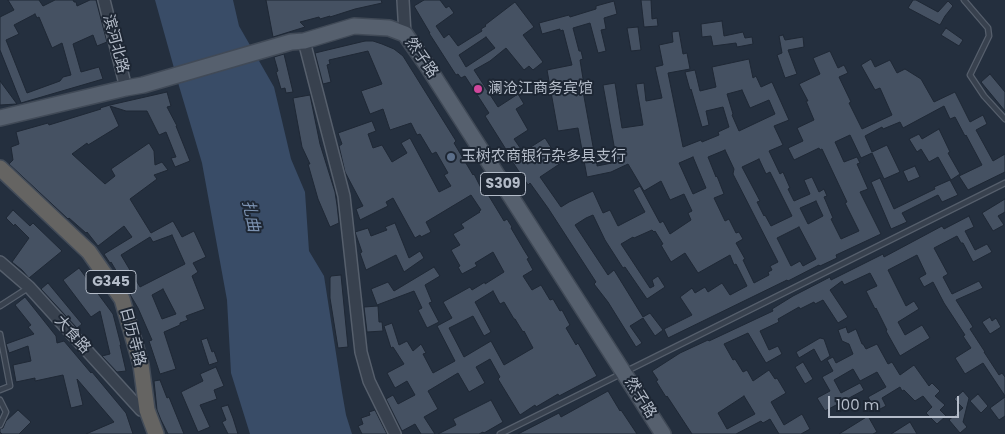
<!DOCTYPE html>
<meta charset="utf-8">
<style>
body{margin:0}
#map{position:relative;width:1005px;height:434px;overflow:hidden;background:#242f3e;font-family:Poppins,sans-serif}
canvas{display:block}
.scale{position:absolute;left:828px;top:396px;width:131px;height:22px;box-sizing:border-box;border:2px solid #b4bcc9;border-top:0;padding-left:6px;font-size:15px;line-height:18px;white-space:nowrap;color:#b4bcc9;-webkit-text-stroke:4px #1d2633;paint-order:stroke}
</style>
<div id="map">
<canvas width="1005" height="434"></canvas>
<div class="scale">100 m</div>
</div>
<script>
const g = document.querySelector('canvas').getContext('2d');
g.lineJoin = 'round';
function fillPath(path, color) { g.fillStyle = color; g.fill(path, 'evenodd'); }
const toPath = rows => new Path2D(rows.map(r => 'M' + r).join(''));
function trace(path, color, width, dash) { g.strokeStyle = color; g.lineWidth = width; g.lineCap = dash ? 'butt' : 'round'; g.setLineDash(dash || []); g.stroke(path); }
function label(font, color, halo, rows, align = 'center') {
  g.font = font + ' Poppins,"Noto Sans SC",sans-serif'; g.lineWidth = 4; g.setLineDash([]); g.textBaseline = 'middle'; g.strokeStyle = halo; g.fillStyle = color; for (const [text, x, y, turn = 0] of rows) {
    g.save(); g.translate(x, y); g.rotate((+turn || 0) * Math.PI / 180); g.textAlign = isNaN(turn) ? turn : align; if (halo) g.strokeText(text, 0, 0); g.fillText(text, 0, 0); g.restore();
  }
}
fillPath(toPath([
 [155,0,233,0,239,26,274,87,291,159,305,192,309,251,324,276,342,392,346,415,352,434,250,434,231,373,227,300,202,163,179,86]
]), '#394c67');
const building = toPath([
 [8,0,39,0,43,6,55,0,73,0,74,2,76,2,77,6,90,0,96,0,107,42,97,46,93,35,73,44,81,72,99,67,103,79,21,103,0,50,0,17,14,10,8,0],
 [35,14,37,18,39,17,52,48,62,43,71,75,63,77,60,81,27,93,6,40,19,34,14,25,35,14],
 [266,0,381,0,382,3,355,9,330,17,330,16,320,19,319,17,300,22,305,27,273,37,266,0],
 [424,0,440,0,446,8,449,6,454,13,436,26,444,38,449,34,458,46,482,31,481,29,486,26,485,25,515,2,534,27,523,35,543,62,533,70,529,66,524,70,506,48,490,61,474,70,498,107,518,94,524,104,516,109,528,130,514,139,523,152,545,138,561,163,540,177,561,207,569,202,593,191,603,213,610,210,618,226,645,212,633,190,640,186,660,223,663,221,670,234,691,220,688,213,692,211,684,194,670,200,661,181,644,191,628,164,611,172,587,177,578,128,558,131,547,70,572,65,563,30,560,31,560,29,542,34,539,23,569,15,570,17,596,9,596,6,614,1,617,14,604,18,606,29,601,30,606,51,598,53,590,23,573,28,579,51,581,51,583,59,580,60,585,91,583,91,596,163,597,163,597,166,617,162,603,85,615,83,622,128,643,125,636,84,644,83,646,101,662,98,655,67,663,65,659,45,673,42,672,32,679,31,683,54,687,53,690,69,668,73,683,147,701,140,702,142,719,135,718,132,729,127,723,107,706,111,709,125,702,127,691,89,690,90,685,72,695,70,700,91,716,87,712,67,749,59,753,78,756,76,761,87,772,82,789,120,774,126,783,145,769,151,780,174,783,172,790,188,788,189,794,201,810,194,804,180,812,177,819,192,824,189,827,196,824,197,833,218,831,219,841,239,859,231,845,203,847,202,822,149,820,150,819,148,794,160,788,148,803,141,797,128,814,120,806,101,808,101,799,84,820,74,813,58,830,51,838,68,844,65,848,73,839,77,851,102,849,103,862,129,892,115,880,88,875,90,861,65,871,59,875,67,890,60,897,73,905,69,921,79,934,102,955,92,970,122,983,115,987,124,976,130,993,161,1005,154,1005,172,968,190,959,176,982,165,966,135,965,136,955,117,950,119,944,106,903,128,900,122,883,129,882,127,865,136,872,152,887,145,900,172,884,179,872,153,861,158,850,135,835,142,844,162,857,157,860,163,857,164,868,189,860,192,881,234,836,255,837,258,820,266,819,265,788,281,787,280,668,338,664,329,692,315,680,297,692,288,695,293,705,287,708,292,722,283,730,295,747,286,736,264,734,265,730,255,698,273,685,253,671,262,661,245,663,244,655,231,654,232,652,230,634,238,633,237,621,244,650,288,654,286,652,280,658,276,665,287,647,299,625,267,623,268,605,240,593,215,586,218,575,225,608,275,614,270,643,317,650,313,663,330,655,336,643,318,630,326,642,343,636,347,608,302,594,284,596,282,548,208,530,183,528,185,506,152,507,151,485,116,489,113,465,76,461,78,458,74,456,75,429,33,430,33,414,6,424,0],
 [486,37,495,48,466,67,459,55,486,37],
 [742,90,750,108,769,100,775,114,739,131,732,115,733,114,727,94,742,90],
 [725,150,734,169,733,174,778,262,770,266,772,270,768,272,769,275,754,283,743,260,745,259,736,243,743,239,739,232,736,233,729,219,725,221,714,198,724,194,717,176,716,177,708,157,725,150],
 [693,157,706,188,693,194,679,163,693,157],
 [759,159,766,174,770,172,792,216,771,226,765,215,764,216,757,202,760,201,742,167,759,159],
 [816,201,823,216,808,224,800,208,816,201],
 [799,227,816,259,803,266,800,261,791,266,777,238,799,227],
 [641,0,651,0,652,19,657,18,658,26,644,27,641,0],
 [913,0,916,0,938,12,948,1,953,6,945,16,940,25,908,8,913,0],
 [722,21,724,36,743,32,745,38,752,37,753,44,737,47,736,43,713,46,711,36,702,37,701,24,722,21],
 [638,27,641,50,631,51,627,28,638,27],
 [946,28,963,40,959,46,941,35,946,28],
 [783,35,785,40,803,37,804,47,788,50,797,74,785,78,777,55,782,53,779,36,783,35],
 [365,41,373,41,382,44,394,49,403,56,456,141,454,143,473,175,474,174,483,192,484,188,504,221,507,219,512,227,511,228,524,250,529,258,527,259,533,270,523,276,532,290,541,285,550,300,553,299,560,311,562,310,570,325,566,328,576,345,578,343,597,376,559,396,558,394,536,407,535,405,520,415,498,379,500,377,490,359,476,367,485,383,469,392,458,373,428,391,438,409,424,417,435,434,421,434,415,424,402,431,386,399,393,395,398,404,415,395,407,381,395,388,387,373,404,364,393,347,391,348,384,326,392,323,399,345,407,341,413,351,421,344,426,353,423,354,433,373,455,361,437,326,452,318,443,302,470,287,472,290,485,282,485,284,504,272,493,252,475,263,477,266,462,274,458,267,460,266,451,250,460,245,453,234,464,228,461,224,480,212,479,211,481,210,471,195,426,222,431,232,421,237,420,235,415,238,393,198,386,202,388,206,360,220,356,209,363,206,345,172,339,146,342,144,338,133,372,121,376,131,368,134,373,148,382,145,392,162,407,153,401,143,410,138,439,192,451,186,444,175,448,173,436,152,432,154,420,134,417,135,411,123,390,130,383,109,370,114,361,91,382,84,368,51,329,60,330,64,327,65,331,82,323,84,315,53,365,41],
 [493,291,500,304,504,302,514,319,515,319,523,332,524,331,533,348,504,365,491,341,464,357,449,328,473,316,484,336,491,332,475,302,493,291],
 [284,54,293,92,286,93,285,88,281,89,276,72,278,71,274,57,284,54],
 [990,74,1005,92,1005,111,981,82,990,74],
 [0,81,17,104,0,105,0,81],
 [167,92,171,106,167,107,177,126,176,126,190,161,175,167,171,158,176,157,166,132,159,135,147,111,126,111,110,106,119,126,88,145,87,143,72,154,105,184,115,176,111,169,149,143,154,151,155,165,162,162,168,170,154,175,157,179,130,199,151,233,173,221,182,237,194,231,206,257,193,263,198,272,192,276,205,309,186,316,188,320,180,323,180,325,164,332,176,369,160,374,149,341,152,340,138,308,111,262,110,263,104,254,132,237,124,226,98,246,87,232,86,233,69,218,68,219,9,164,13,160,11,147,19,144,16,132,48,123,49,125,101,109,100,108,110,105,167,92],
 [172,235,185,264,140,287,121,255,150,237,153,242,172,235],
 [163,289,176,314,162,319,152,295,163,289],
 [310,95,320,144,335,192,337,205,339,223,330,227,318,199,308,164,310,164,302,147,293,98,310,95],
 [939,129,950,152,948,153,960,174,951,180,938,157,929,162,921,149,917,152,909,139,919,134,922,139,939,129],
 [915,166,920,177,908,182,903,171,915,166],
 [880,178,894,209,935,189,934,187,950,180,958,195,942,202,938,195,902,213,907,222,891,229,871,182,880,178],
 [1005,199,1005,212,998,216,1004,225,993,231,982,213,1005,199],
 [13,210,30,226,33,223,62,251,29,278,22,270,12,262,29,238,15,224,14,226,6,218,13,210],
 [969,216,974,227,965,231,975,250,987,244,992,252,973,262,963,243,961,243,957,236,934,248,948,274,943,277,952,294,979,281,983,288,956,300,973,327,970,329,985,352,984,352,999,375,1002,373,1005,377,1005,396,983,363,965,374,955,358,971,348,963,336,965,335,944,303,933,282,924,287,919,278,926,274,917,255,888,270,906,306,914,301,919,309,898,322,905,335,922,325,930,338,900,356,886,331,887,330,876,308,875,309,866,291,877,286,870,273,844,285,842,281,830,290,848,317,838,323,823,300,815,304,814,302,800,309,799,307,778,319,779,322,760,331,769,350,778,346,782,354,766,363,748,333,724,344,733,360,735,359,743,372,747,370,753,381,769,370,775,379,777,378,786,393,771,402,784,425,802,414,810,429,801,434,779,434,770,419,763,423,761,421,736,434,692,434,667,396,666,397,656,381,658,380,652,371,680,353,708,340,709,341,773,311,772,309,793,296,830,277,831,280,883,254,884,257,942,226,944,229,969,216],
 [744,396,755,414,727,429,718,413,744,396],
 [395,223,409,258,420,251,424,258,404,272,396,255,366,270,360,253,362,252,355,232,368,228,371,236,387,230,385,227,395,223],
 [434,267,440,276,425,285,432,302,429,303,439,322,427,328,418,310,422,308,414,291,377,305,371,289,388,282,394,291,434,267],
 [79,268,113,314,121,345,120,345,126,371,117,372,102,356,110,354,100,311,91,317,63,280,79,268],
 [341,275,348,347,338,348,330,298,330,278,331,276,341,275],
 [48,283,82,324,77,328,41,289,48,283],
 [25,297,56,336,57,343,64,341,91,373,92,372,126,413,133,434,86,434,114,422,77,379,83,405,71,408,63,375,35,381,35,378,16,382,13,365,31,361,28,346,9,353,6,344,34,334,28,327,31,325,15,305,25,297],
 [378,306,379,322,382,322,383,331,367,332,364,307,378,306],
 [990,317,992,321,996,318,1001,327,990,334,982,322,990,317],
 [846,327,848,333,856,329,862,344,863,344,866,349,877,344,888,364,892,362,900,375,914,365,929,386,932,383,940,391,935,396,945,405,940,410,946,416,937,424,926,413,932,407,923,396,915,401,904,390,902,391,900,387,882,398,886,406,876,411,868,397,886,387,877,372,860,381,853,369,834,380,841,393,860,383,864,390,825,411,817,398,830,391,822,377,833,371,827,360,833,357,836,363,853,354,849,344,842,341,838,330,846,327],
 [207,338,212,352,214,351,218,362,209,365,201,340,207,338],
 [820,338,824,339,830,356,821,362,814,349,799,358,796,352,820,338],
 [803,362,813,379,805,384,795,367,803,362],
 [216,367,224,386,214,390,217,399,200,405,210,427,198,432,181,392,203,381,200,374,216,367],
 [160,380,167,398,169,397,184,434,168,434,161,420,157,410,154,381,160,380],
 [608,391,620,411,621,410,637,434,518,434,559,413,561,417,608,391],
 [963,391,969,398,963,422,967,427,960,433,949,420,963,408,954,399,963,391],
 [978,394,988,406,981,413,970,401,978,394],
 [1005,397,1005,416,999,420,990,408,1005,397],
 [491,400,503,422,484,433,483,432,479,434,438,434,456,425,453,419,491,400],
 [228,405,233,418,238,434,228,434,222,422,226,420,221,407,228,405],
 [18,410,31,422,19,434,2,434,0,432,0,429,3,428,6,421,18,410],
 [375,410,387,434,362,434,358,426,363,424,361,418,370,415,369,412,375,410],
 [868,416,877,432,873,434,839,434,868,416],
 [910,422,917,434,891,434,910,422]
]);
fillPath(building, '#455162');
trace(building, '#1f2835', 1);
const service = toPath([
 [964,0,988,28,989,36,970,75,984,96,1005,119],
 [0,306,28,288],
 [0,334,10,386,0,390],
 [0,400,6,412,0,425],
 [500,434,1005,183]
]);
const tertiary = toPath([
 [104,0,126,88],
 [403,0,405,34],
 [304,41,344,196,361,352,369,381,395,434],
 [0,262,29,287,141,410]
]);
const primary = toPath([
 [0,118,126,88,143,85,291,42,304,41,354,26,389,28,405,34,426,64,663,434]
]);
const trunk = toPath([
 [0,168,89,252,122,299,141,365,147,410,156,434]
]);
trace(service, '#565f6c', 7);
trace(tertiary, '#565f6c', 14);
trace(primary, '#414a57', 18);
trace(trunk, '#434c59', 18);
trace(service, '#38414e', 4.5);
trace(tertiary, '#38414e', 11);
trace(primary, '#56606e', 15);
trace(trunk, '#656462', 15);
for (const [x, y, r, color] of [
 [478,89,5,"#d1479c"],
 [451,157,5,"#5c6f8a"]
]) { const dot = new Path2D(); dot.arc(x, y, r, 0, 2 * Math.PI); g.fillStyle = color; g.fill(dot); trace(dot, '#1d2633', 2); }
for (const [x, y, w] of [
 [503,184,45],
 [111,282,50]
]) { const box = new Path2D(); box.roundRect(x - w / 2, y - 11.5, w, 23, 4); g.fillStyle = '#1d2633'; g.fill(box); trace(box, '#b4bcc9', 1); }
label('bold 14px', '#b4bcc9', null, [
 ["S309",503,184],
 ["G345",111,282]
]);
label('15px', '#b4bcc9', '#1d2633', [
 ["滨河北路",115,44,75],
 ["然子路",421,58,55],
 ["大食路",72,335,48],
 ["日历寺路",132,337,75],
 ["然子路",640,398,58]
]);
label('15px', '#b4bcc9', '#1d2633', [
 ["澜沧江商务宾馆",488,89],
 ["玉树农商银行杂多县支行",461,157]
], 'left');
label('italic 16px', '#7c92b1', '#1d2633', [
 ["扎曲",250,216,78]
]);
</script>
